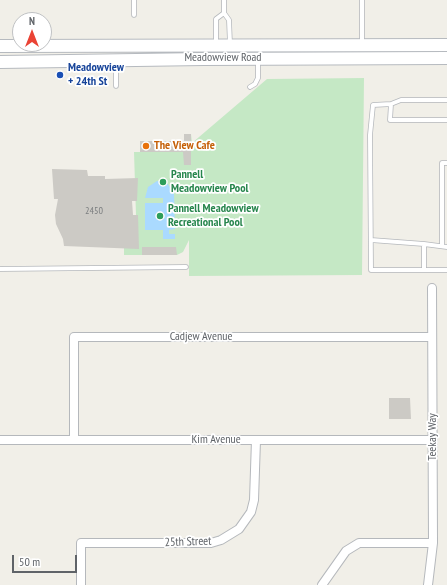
<!DOCTYPE html>
<style>
body{margin:0}
#map{position:relative;width:447px;height:585px;overflow:hidden;background:#f1efe8;font-family:"PT Sans Narrow",sans-serif}
canvas{display:block}
.north{position:absolute;left:12px;top:12px;width:40px;height:40px;box-sizing:border-box;background:#fff;border:1px solid #bfc1c3;border-radius:50%;rotate:0deg;font-size:11px;font-weight:700;line-height:16px;text-align:center;color:#5f6368}
.north::after{content:'';display:block;margin:auto;width:14px;height:18px;background:#ea4335;clip-path:polygon(50% 0,100% 100%,50% 72%,0 100%)}
.scale{position:absolute;left:12px;top:555px;width:65px;height:18px;box-sizing:border-box;border:2px solid #5f6368;border-top:0;padding-left:5px;font-size:12px;line-height:14px;white-space:nowrap;color:#5f6368;-webkit-text-stroke:3px #fff;paint-order:stroke}
</style>
<div id="map">
<canvas width="447" height="585"></canvas>
<div class="north">N</div>
<div class="scale">50 m</div>
</div>
<script>
const g = document.querySelector('canvas').getContext('2d');
g.lineJoin = 'round';
function fillPath(path, color) { g.fillStyle = color; g.fill(path, 'evenodd'); }
const toPath = rows => new Path2D(rows.map(r => 'M' + r).join(''));
function trace(path, color, width, dash) { g.strokeStyle = color; g.lineWidth = width; g.lineCap = dash ? 'butt' : 'round'; g.setLineDash(dash || []); g.stroke(path); }
function label(font, color, halo, rows, align = 'center') {
  g.font = font + ' "PT Sans Narrow",sans-serif'; g.lineWidth = 3.5; g.setLineDash([]); g.textBaseline = 'middle'; g.strokeStyle = halo; g.fillStyle = color; for (const [text, x, y, turn = 0] of rows) {
    g.save(); g.translate(x, y); g.rotate((+turn || 0) * Math.PI / 180); g.textAlign = isNaN(turn) ? turn : align; if (halo) g.strokeText(text, 0, 0); g.fillText(text, 0, 0); g.restore();
  }
}
fillPath(toPath([
 [364,78,362,275,189,276,189,240,183,252,177,255,124,255,124,248,137,247,134,152,140,152,140,141,184,141,184,134,191,134,192,143,267,79]
]), '#c5e8c5');
fillPath(toPath([
 [157,181,167,183,174,193,175,229,169,230,169,234,175,234,175,239,163,239,163,230,145,230,145,203,163,203,163,198,145,198,148,187]
]), '#aadaff');
fillPath(toPath([
 [184,134,191,134,191,165,184,165,183,152,140,152,140,141,184,141],
 [52,169,87,170,88,176,105,176,105,179,138,178,137,201,132,201,133,215,138,215,139,249,64,246,63,239,56,224,55,215,58,199,54,199],
 [142,247,176,247,177,255,142,255],
 [389,398,410,398,411,419,389,419]
]), '#cccac5');
const service = toPath([
 [224,0,224,13,229,20,230,44],
 [362,0,362,43],
 [134,15,134,0],
 [216,44,216,19,224,13],
 [116,61,116,86],
 [250,87,255,84,258,78,258,59],
 [391,104,401,100,447,100],
 [447,120,390,120,391,104,373,105,370,135,371,270,447,270],
 [371,240,424,244,424,270],
 [424,244,447,247],
 [442,246,442,163,447,163],
 [0,269,186,267]
]);
const minor = toPath([
 [0,440,433,440],
 [74,440,74,337,432,337],
 [81,585,81,543,211,543,221,540,239,529,251,512,254,500,256,440],
 [322,585,346,551,359,543,433,543],
 [428,585,433,543,432,288]
]);
const secondary = toPath([
 [0,46,447,45],
 [0,62,204,59,447,58]
]);
trace(service, '#b5b8bc', 5.5);
trace(minor, '#b5b8bc', 10);
trace(secondary, '#b6babf', 14);
trace(service, '#fff', 4);
trace(minor, '#fff', 8);
trace(secondary, '#fff', 12);
for (const [x, y, r, color] of [
 [60,75,4,"#1a4fb4"],
 [146,146,4,"#e8710a"],
 [163,182,4,"#2e9e5b"],
 [160,216,4,"#2e9e5b"]
]) { const dot = new Path2D(); dot.arc(x, y, r, 0, 2 * Math.PI); g.fillStyle = color; g.fill(dot); trace(dot, '#fff', 1.5); }
label('10px', '#7a7d7f', null, [
 ["2450",94,211]
]);
label('12px', '#5f6368', '#fff', [
 ["Meadowview Road",223,58],
 ["Cadjew Avenue",201,337],
 ["Teekay Way",433,437,-90],
 ["Kim Avenue",216,440],
 ["25th Street",188,542,-2]
]);
label('bold 12px', '#164399', '#fff', [
 ["Meadowview",68,68],
 ["+ 24th St",68,82]
], 'left');
label('bold 12px', '#c56008', '#fff', [
 ["The View Cafe",154,146]
], 'left');
label('bold 12px', '#27864d', '#fff', [
 ["Pannell",171,175],
 ["Meadowview Pool",171,189],
 ["Pannell Meadowview",168,209],
 ["Recreational Pool",168,223]
], 'left');
</script>
